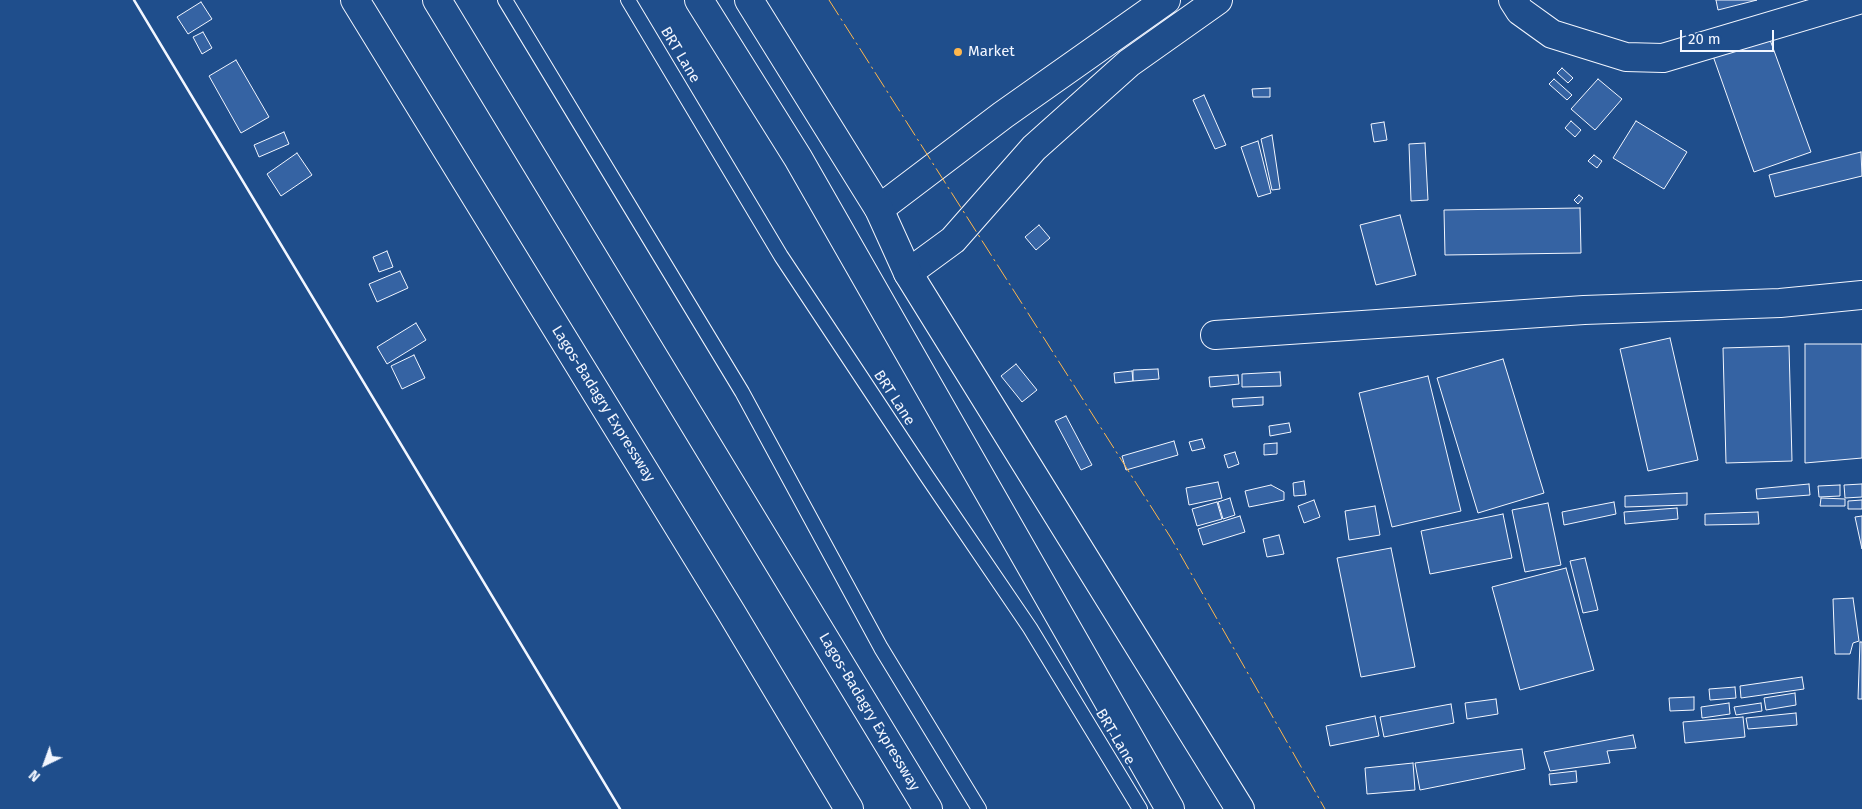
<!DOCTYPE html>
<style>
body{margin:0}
#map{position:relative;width:1862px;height:809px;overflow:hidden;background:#1f4e8c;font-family:"Fira Sans",sans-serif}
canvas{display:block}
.north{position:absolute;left:20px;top:739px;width:50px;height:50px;-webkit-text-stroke:4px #1f4e8c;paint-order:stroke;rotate:222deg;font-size:14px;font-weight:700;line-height:20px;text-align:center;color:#f2f6ff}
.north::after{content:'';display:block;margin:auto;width:18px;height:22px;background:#f2f6ff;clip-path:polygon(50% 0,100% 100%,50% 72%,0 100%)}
.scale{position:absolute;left:1680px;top:30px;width:94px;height:22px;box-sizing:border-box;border:2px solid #f2f6ff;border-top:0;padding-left:6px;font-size:15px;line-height:18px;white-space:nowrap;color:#f2f6ff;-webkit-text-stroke:4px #1f4e8c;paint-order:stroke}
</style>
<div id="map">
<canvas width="1862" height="809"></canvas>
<div class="north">N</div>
<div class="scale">20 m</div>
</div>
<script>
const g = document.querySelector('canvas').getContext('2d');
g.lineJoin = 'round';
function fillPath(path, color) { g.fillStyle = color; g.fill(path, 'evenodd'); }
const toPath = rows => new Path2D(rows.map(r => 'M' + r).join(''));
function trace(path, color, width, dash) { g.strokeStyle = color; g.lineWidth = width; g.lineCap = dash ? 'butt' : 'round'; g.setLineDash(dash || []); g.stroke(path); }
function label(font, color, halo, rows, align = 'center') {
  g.font = font + ' "Fira Sans",sans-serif'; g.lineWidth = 4; g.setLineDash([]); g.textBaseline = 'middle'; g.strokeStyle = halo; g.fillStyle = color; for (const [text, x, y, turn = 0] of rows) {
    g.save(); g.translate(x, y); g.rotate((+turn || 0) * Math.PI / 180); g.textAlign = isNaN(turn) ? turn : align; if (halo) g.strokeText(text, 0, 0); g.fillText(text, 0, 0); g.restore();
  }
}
const building = toPath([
 [1716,0,1757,0,1718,10,1716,0],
 [201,2,212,19,188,34,177,17,201,2],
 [203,32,212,48,202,54,193,37,203,32],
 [1769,37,1811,152,1754,172,1713,56,1769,37],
 [236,60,269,117,241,133,209,76,236,60],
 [1562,68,1573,78,1568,83,1557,73,1562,68],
 [1554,79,1572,95,1567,100,1549,84,1554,79],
 [1598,79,1622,99,1595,130,1571,109,1598,79],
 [1270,88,1270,97,1253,97,1252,89,1270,88],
 [1204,95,1226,145,1215,149,1193,100,1204,95],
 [1571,121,1581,130,1575,137,1565,128,1571,121],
 [1636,121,1687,152,1664,189,1613,158,1636,121],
 [1384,122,1387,140,1374,142,1371,124,1384,122],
 [284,132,289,144,259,157,254,145,284,132],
 [1272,135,1280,189,1272,190,1261,139,1272,135],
 [1258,141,1271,193,1258,197,1241,147,1258,141],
 [1425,143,1428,200,1411,201,1409,144,1425,143],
 [1861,152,1862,176,1775,197,1769,175,1861,152],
 [297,153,312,175,281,196,267,174,297,153],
 [1594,155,1602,161,1597,168,1588,161,1594,155],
 [1579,195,1583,198,1578,204,1574,200,1579,195],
 [1580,208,1581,253,1445,255,1444,210,1580,208],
 [1400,215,1416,275,1376,285,1360,225,1400,215],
 [1039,225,1050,238,1036,250,1025,237,1039,225],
 [387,251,393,267,379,272,373,257,387,251],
 [400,271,408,288,377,302,369,284,400,271],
 [416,323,426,340,387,364,377,347,416,323],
 [1670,338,1698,460,1648,471,1620,349,1670,338],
 [1805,344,1862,344,1862,458,1805,463,1805,344],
 [1789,346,1792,461,1726,463,1723,348,1789,346],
 [414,355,425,378,402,389,391,366,414,355],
 [1503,359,1544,493,1478,513,1437,378,1503,359],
 [1016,364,1037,390,1022,402,1001,376,1016,364],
 [1158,369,1159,379,1133,381,1133,370,1158,369],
 [1132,371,1133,381,1115,383,1114,373,1132,371],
 [1280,372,1281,386,1242,387,1242,374,1280,372],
 [1238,375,1239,384,1210,387,1209,377,1238,375],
 [1428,376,1461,511,1392,527,1359,393,1428,376],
 [1263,397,1263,405,1233,407,1232,399,1263,397],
 [1066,416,1092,465,1081,470,1055,421,1066,416],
 [1289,423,1291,432,1270,436,1269,426,1289,423],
 [1202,439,1205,448,1192,451,1189,442,1202,439],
 [1174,441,1178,455,1126,470,1122,456,1174,441],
 [1277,443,1277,454,1264,455,1264,444,1277,443],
 [1235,452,1239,464,1228,468,1224,455,1235,452],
 [1304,481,1306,495,1294,496,1293,483,1304,481],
 [1218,482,1222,498,1189,505,1186,488,1218,482],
 [1809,484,1810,495,1757,499,1756,489,1809,484],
 [1862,484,1862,497,1845,498,1844,485,1862,484],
 [1271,485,1284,492,1284,500,1249,507,1245,491,1271,485],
 [1840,485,1840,496,1819,497,1818,486,1840,485],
 [1687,493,1687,505,1625,507,1625,496,1687,493],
 [1230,498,1235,515,1223,519,1218,502,1230,498],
 [1821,498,1845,499,1845,506,1820,506,1821,498],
 [1314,500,1320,517,1304,523,1298,506,1314,500],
 [1862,500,1862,509,1848,509,1848,501,1862,500],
 [1217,502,1222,519,1197,526,1192,509,1217,502],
 [1614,502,1616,514,1564,525,1562,512,1614,502],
 [1548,503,1561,565,1525,572,1512,510,1548,503],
 [1375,506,1380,535,1349,540,1345,511,1375,506],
 [1677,508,1678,519,1625,524,1624,512,1677,508],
 [1758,512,1759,524,1705,525,1705,514,1758,512],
 [1503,514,1512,558,1430,574,1421,531,1503,514],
 [1240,516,1245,532,1203,545,1198,529,1240,516],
 [1862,516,1862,549,1855,517,1862,516],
 [1279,535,1284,554,1267,557,1263,539,1279,535],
 [1391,548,1415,667,1361,677,1337,558,1391,548],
 [1585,558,1598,610,1583,613,1570,561,1585,558],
 [1566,568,1594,670,1520,690,1492,587,1566,568],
 [1853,598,1859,641,1853,643,1850,654,1835,654,1833,599,1853,598],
 [1860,642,1862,642,1862,699,1858,699,1860,642],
 [1802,677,1804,689,1741,698,1740,686,1802,677],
 [1735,687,1736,698,1710,700,1709,689,1735,687],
 [1795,693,1796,705,1766,710,1764,698,1795,693],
 [1694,697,1694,710,1670,711,1669,698,1694,697],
 [1496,699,1498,714,1467,719,1465,703,1496,699],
 [1729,703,1730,714,1702,718,1701,707,1729,703],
 [1761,703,1762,711,1736,715,1734,707,1761,703],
 [1451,704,1454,723,1384,737,1380,717,1451,704],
 [1796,713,1797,725,1748,729,1746,718,1796,713],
 [1375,716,1379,736,1330,746,1326,726,1375,716],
 [1743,717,1745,737,1685,743,1683,722,1743,717],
 [1633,735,1636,748,1607,751,1610,763,1550,771,1544,752,1633,735],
 [1522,749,1525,769,1420,790,1415,763,1522,749],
 [1413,763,1415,790,1367,794,1365,768,1413,763],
 [1576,771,1577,782,1550,785,1549,774,1576,771]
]);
fillPath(building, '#3563a3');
trace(building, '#f2f6ff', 1);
const lane = toPath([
 [505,0,742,392,881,648,979,809],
 [628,0,781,256,926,475,1030,628,1140,809]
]);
const street = toPath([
 [1513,0,1520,11,1552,34,1626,57,1663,58,1858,0],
 [1215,335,1584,310,1780,303,1862,295]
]);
const secondary = toPath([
 [879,209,1003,115,1166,0],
 [908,273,953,240,1034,148,1129,63,1218,0]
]);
const primary = toPath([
 [355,0,731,612,849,809],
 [749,0,879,209,908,273,1240,809]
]);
const highway = toPath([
 [437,0,928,809],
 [699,0,798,158,1170,809]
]);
trace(lane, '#f2f6ff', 16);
trace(street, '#f2f6ff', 30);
trace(secondary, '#f2f6ff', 30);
trace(primary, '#f2f6ff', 30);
trace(highway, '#f2f6ff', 30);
trace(lane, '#1f4e8c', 14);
trace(street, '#1f4e8c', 28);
trace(secondary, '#1f4e8c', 28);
trace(primary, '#1f4e8c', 28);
trace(highway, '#1f4e8c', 28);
trace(toPath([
 [134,0,620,809]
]), '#f2f6ff', 2.5);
trace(toPath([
 [829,0,1171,538,1325,809]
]), '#ffb74d', 1, [18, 4, 2.5, 4]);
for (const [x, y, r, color] of [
 [958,52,5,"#ffb74d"]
]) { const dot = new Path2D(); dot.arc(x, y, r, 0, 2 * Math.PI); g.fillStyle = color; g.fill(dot); trace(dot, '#1f4e8c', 2); }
label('15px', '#f2f6ff', '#1f4e8c', [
 ["Market",968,52]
], 'left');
label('15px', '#f2f6ff', '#1f4e8c', [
 ["BRT Lane",680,55,59],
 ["BRT Lane",894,398,57],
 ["Lagos-Badagry Expressway",603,404,58],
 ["Lagos-Badagry Expressway",869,712,59],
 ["BRT Lane",1115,737,59]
]);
</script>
